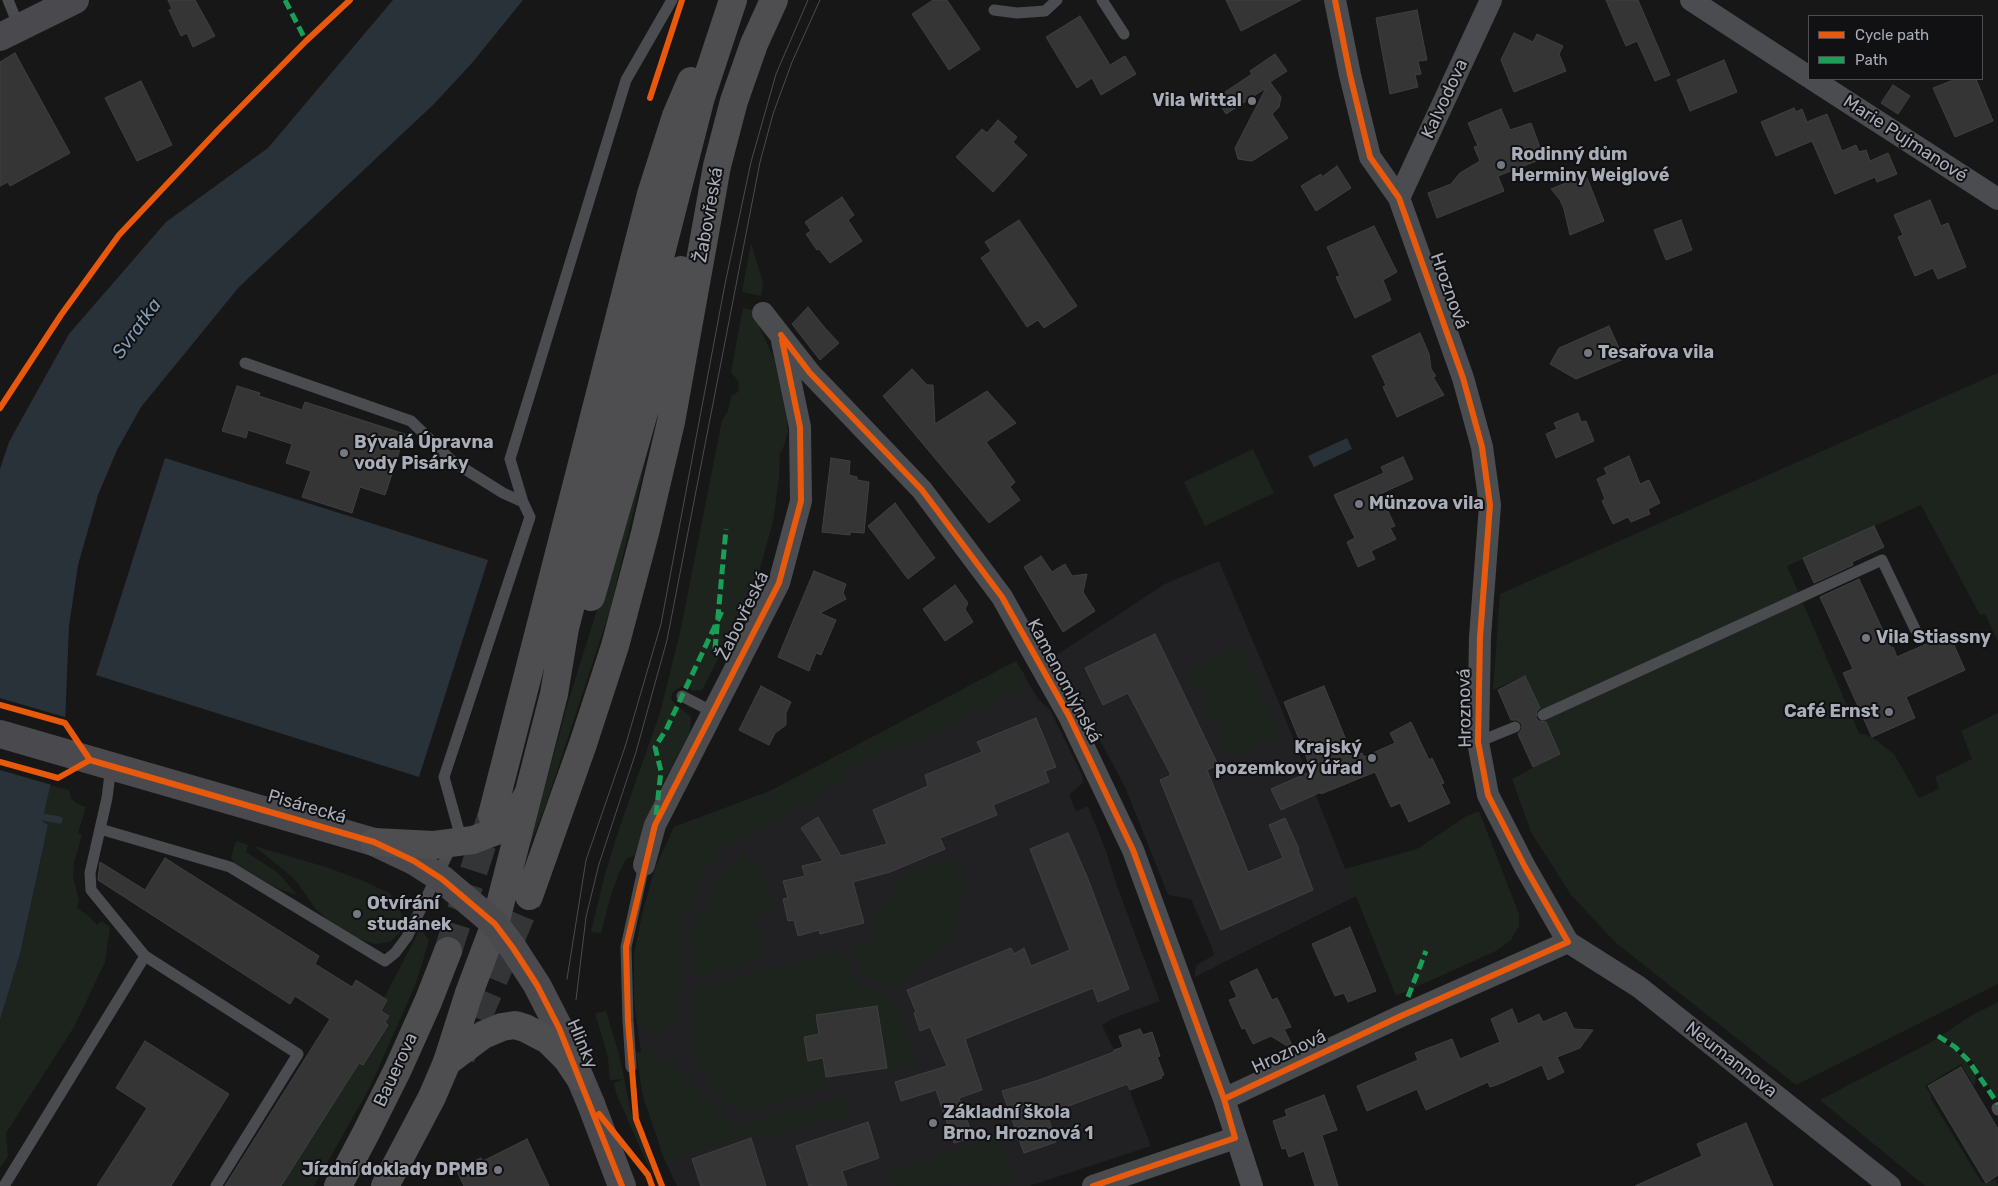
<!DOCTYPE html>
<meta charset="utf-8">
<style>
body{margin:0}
#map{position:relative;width:1998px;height:1186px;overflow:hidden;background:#171717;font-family:Rubik,sans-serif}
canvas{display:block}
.legend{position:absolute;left:1808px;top:15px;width:175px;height:65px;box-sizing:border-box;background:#111113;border:1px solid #4d4f55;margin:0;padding:6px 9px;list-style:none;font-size:15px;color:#a8adb8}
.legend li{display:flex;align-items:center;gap:10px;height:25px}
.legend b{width:25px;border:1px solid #4d4f55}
</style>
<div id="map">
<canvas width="1998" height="1186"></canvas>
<ul class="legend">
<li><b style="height:6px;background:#e8590c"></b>Cycle path</li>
<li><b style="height:6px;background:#1a9f57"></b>Path</li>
</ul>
</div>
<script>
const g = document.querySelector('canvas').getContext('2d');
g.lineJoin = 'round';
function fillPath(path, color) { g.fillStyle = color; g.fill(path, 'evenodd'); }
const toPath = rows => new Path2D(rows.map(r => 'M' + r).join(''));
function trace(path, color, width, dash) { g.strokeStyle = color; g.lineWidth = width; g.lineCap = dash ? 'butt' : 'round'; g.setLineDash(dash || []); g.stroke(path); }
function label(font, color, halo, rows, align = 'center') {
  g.font = font + ' Rubik,sans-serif'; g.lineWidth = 4; g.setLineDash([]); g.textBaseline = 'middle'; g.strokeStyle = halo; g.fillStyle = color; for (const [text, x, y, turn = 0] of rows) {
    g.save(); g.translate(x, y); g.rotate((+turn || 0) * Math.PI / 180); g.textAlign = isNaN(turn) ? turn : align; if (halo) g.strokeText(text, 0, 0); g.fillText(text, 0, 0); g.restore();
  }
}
fillPath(toPath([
 [1219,561,1277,698,1356,896,1195,977,1195,971,1197,965,1214,955,1212,948,1191,899,1168,895,1126,789,1055,656,1165,584],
 [1016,661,1038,699,1050,710,1082,775,1083,783,1069,795,1076,811,1088,806,1106,851,1117,886,1160,1001,1114,1018,1102,1025,1114,1050,1151,1146,1029,1186,677,1186,665,1161,643,1096,636,1053,641,1052,634,1000,634,955,642,915,654,871,674,827,770,791]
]), '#212123');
fillPath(toPath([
 [751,243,763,282,761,296,742,292],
 [743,308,752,310,774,359,787,418,788,431,782,452,780,452,779,478,773,522,759,572,749,599,702,690,694,691,682,686,673,692,671,698,674,703,691,717,690,732,663,783,646,822,635,855,626,859,619,873,610,898,601,933,591,932,605,874,620,826,660,713,681,628,722,420,728,411,731,396,738,392,739,382,731,372],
 [1998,373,1998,641,1985,614,1980,615,1921,505,1787,566,1859,733,1872,737,1894,754,1919,798,1939,789,1935,777,1972,759,1961,731,1998,713,1998,984,1796,1085,1616,943,1571,895,1531,832,1512,779,1560,753,1525,676,1493,690,1500,594],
 [651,438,610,610,546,804,526,856,568,702],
 [1253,449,1274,493,1205,526,1184,482],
 [1239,647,1280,734,1231,758,1189,671],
 [1016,661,1026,677,1018,679,1023,688,910,745,900,743,844,773,840,781,833,786,772,823,729,845,704,869,685,915,681,936,678,1014,674,1023,671,1027,662,1032,649,1033,637,1024,634,1000,634,955,642,915,654,871,674,827,770,791],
 [50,785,69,790,71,798,76,803,86,807,78,833,82,835,74,863,73,876,79,901,77,908,90,917,97,925,101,921,110,927,105,962,74,1027,6,1133,8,1156,0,1168,0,1020,20,954,48,825,42,821],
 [1479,811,1519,914,1519,926,1511,940,1496,951,1396,996,1345,869,1417,849,1465,817],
 [236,841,248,845,246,852,277,872,297,895,279,889,234,863,231,857],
 [254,846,326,867,366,882,389,893,396,901,402,915,401,931,390,942,375,944,356,938,333,925,315,908,296,881,284,870],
 [745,855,767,885,773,910,752,918,765,955,700,977,692,972,690,935,723,871],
 [950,859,955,869,961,875,966,877,953,941,891,988,861,974,853,943,877,937,874,920,881,908,893,900,896,880],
 [419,931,423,932,429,941,416,983,370,1087,314,1186,281,1186,359,1063,363,1065,388,1025,385,1022,389,1016,381,1011,387,1000,384,998],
 [841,948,855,981,891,999,917,1062,887,1068,877,1006,816,1015,819,1034,804,1037,808,1061,823,1059,828,1088,739,1111,708,1085,694,1056,689,1003,695,990],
 [1998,1002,1998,1100,1970,1057,1942,1035,1969,1017],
 [606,1011,619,1054,631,1112,657,1186,616,1093,614,1083,623,1079,610,1080,608,1057,595,1013],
 [1937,1039,1955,1050,1966,1061,1976,1077,1974,1086,1961,1064,1925,1086,1931,1095,1931,1099,1982,1183,1996,1179,1998,1186,1925,1186,1820,1100],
 [652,1051,673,1063,688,1082,735,1126,846,1095,851,1114,757,1138,755,1132,665,1161,643,1096,636,1053],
 [999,1135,1015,1185,894,1186,889,1172]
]), '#1d241e');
fillPath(toPath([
 [393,0,523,0,472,63,434,104,239,287,141,407,117,450,98,495,78,565,69,626,65,723,42,821,48,825,20,954,0,1020,0,469,9,442,69,334,166,222,268,148],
 [1347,438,1352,449,1314,467,1308,456],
 [165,458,488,560,419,777,96,675]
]), '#2a3239');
fillPath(toPath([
 [0,698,68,718,52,785,0,770]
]), '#171717');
trace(toPath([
 [43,817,59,820]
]), '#2a3239', 7);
const building = toPath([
 [168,0,195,0,215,36,193,47,187,33,181,36,169,10,172,9,168,0],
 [933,0,947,0,980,49,949,70,912,14,933,0],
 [1226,0,1301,0,1241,31,1226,0],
 [1606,0,1638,0,1670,75,1655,81,1637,41,1626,46,1606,0],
 [1417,10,1427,60,1418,61,1421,74,1415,75,1418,87,1390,94,1376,18,1417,10],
 [1080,16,1110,65,1125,56,1136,74,1101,95,1092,78,1077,88,1046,37,1080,16],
 [1514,33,1533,42,1537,34,1563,46,1559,54,1566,71,1514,92,1501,60,1514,33],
 [15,53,70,153,10,186,8,182,0,186,0,62,15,53],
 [1275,54,1287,71,1270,82,1281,97,1279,107,1272,114,1288,138,1252,161,1238,159,1235,148,1266,88,1226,114,1216,98,1252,74,1250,71,1275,54],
 [1724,60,1737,92,1690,111,1677,80,1724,60],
 [1956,79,1976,79,1993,121,1955,137,1933,88,1956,79],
 [141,81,172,145,137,161,105,98,141,81],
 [1893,85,1910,96,1898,114,1881,103,1893,85],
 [1794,108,1796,112,1802,109,1807,122,1827,114,1842,151,1856,145,1859,152,1866,150,1870,161,1888,153,1897,174,1877,182,1875,177,1835,194,1812,141,1776,156,1761,122,1794,108],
 [1501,109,1510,130,1531,123,1544,158,1498,176,1504,191,1437,218,1428,193,1451,184,1460,173,1480,161,1474,147,1478,146,1468,123,1501,109],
 [998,120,1017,137,1013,142,1027,155,993,192,956,157,982,129,987,133,998,120],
 [1337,166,1351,188,1316,211,1301,186,1321,174,1322,177,1337,166],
 [1586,175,1604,221,1570,235,1564,209,1560,200,1551,189,1586,175],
 [842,197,854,215,848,220,862,241,830,263,819,249,817,250,806,234,811,231,805,222,842,197],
 [1930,200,1941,226,1948,223,1966,267,1938,279,1933,268,1915,276,1898,237,1903,235,1894,215,1930,200],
 [1019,220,1077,306,1044,328,1038,320,1027,327,981,258,991,251,985,242,1019,220],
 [1681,220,1692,250,1666,260,1654,230,1681,220],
 [1374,226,1397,272,1383,280,1391,300,1355,318,1336,277,1340,276,1327,247,1374,226],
 [808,307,825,328,839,343,820,360,792,324,808,307],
 [1609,326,1624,359,1576,379,1550,364,1559,348,1609,326],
 [1420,333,1429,354,1431,369,1436,376,1433,377,1444,395,1397,417,1383,387,1386,385,1372,356,1420,333],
 [912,369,927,385,933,385,935,424,987,391,1016,423,986,442,1015,482,1010,487,1020,500,989,523,883,396,912,369],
 [237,386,260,393,259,396,302,410,305,402,405,434,385,495,360,487,352,513,302,497,311,471,286,463,292,444,248,430,246,438,222,431,237,386],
 [1578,413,1581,422,1586,421,1594,441,1556,458,1546,434,1557,429,1554,423,1578,413],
 [1629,456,1640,484,1649,480,1660,503,1648,509,1650,514,1631,522,1628,517,1613,524,1602,501,1605,499,1597,479,1607,474,1604,468,1629,456],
 [1403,457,1413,479,1380,494,1395,526,1390,528,1396,539,1371,551,1375,559,1358,567,1347,542,1355,538,1334,495,1384,473,1381,467,1403,457],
 [831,458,850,461,849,475,857,477,857,480,869,482,864,533,850,532,850,535,822,532,831,458],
 [895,503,935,558,908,579,868,526,895,503],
 [1874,526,1884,547,1852,562,1853,565,1814,583,1803,558,1874,526],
 [1041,556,1052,572,1065,564,1072,576,1087,574,1083,592,1095,611,1063,632,1024,567,1041,556],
 [814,571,846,584,843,593,846,599,820,613,836,620,821,655,816,653,809,671,778,657,814,571],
 [1859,579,1891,648,1893,647,1897,657,1949,634,1965,670,1906,697,1915,718,1872,737,1843,673,1853,669,1820,597,1859,579],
 [955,585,968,603,965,609,973,622,945,641,923,609,955,585],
 [1155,634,1218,765,1207,770,1248,872,1283,858,1269,825,1285,818,1299,849,1298,850,1313,890,1221,930,1160,780,1171,775,1128,693,1103,705,1085,668,1155,634],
 [1525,676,1540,708,1537,711,1536,718,1539,721,1546,722,1560,754,1533,767,1518,734,1522,729,1522,724,1517,720,1511,720,1498,690,1525,676],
 [761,686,791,702,786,713,786,725,775,733,769,745,739,730,761,686],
 [1324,686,1353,757,1362,753,1364,757,1395,743,1390,733,1411,722,1429,760,1432,758,1444,783,1441,784,1450,803,1409,822,1400,803,1391,807,1375,772,1321,794,1321,792,1281,810,1271,789,1312,771,1284,702,1324,686],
 [1036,718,1056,767,1045,771,1049,782,993,805,997,815,940,838,945,849,890,872,853,882,864,923,820,934,819,930,798,936,794,920,788,921,783,899,788,898,783,881,805,876,802,866,823,861,801,828,818,817,841,856,887,844,873,810,928,786,925,775,982,752,977,742,1036,718],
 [1068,833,1088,879,1129,989,1098,1002,1093,988,965,1039,982,1090,959,1098,973,1137,954,1143,936,1090,901,1101,895,1082,947,1066,930,1027,920,1031,914,1013,916,1012,907,990,1011,948,1014,954,1024,948,1031,966,1070,950,1030,849,1068,833],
 [165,858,319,956,315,964,352,987,356,980,387,1000,381,1011,389,1016,385,1022,388,1025,363,1065,359,1063,281,1186,225,1186,330,1019,295,996,290,1004,98,880,100,862,145,890,165,858],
 [1350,927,1376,991,1348,1002,1344,993,1335,996,1312,944,1350,927],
 [1257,969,1272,1000,1277,998,1291,1027,1284,1029,1295,1051,1271,1036,1253,1044,1245,1028,1242,1029,1229,1000,1237,997,1230,982,1257,969],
 [877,1006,887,1068,826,1077,823,1058,808,1061,804,1037,819,1034,816,1015,877,1006],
 [1512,1009,1518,1024,1539,1014,1543,1022,1566,1012,1574,1029,1593,1030,1580,1048,1557,1057,1564,1072,1548,1080,1542,1065,1499,1084,1490,1087,1488,1082,1426,1110,1417,1089,1367,1111,1357,1086,1418,1060,1415,1053,1452,1039,1460,1059,1500,1042,1491,1019,1512,1009],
 [1140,1029,1143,1035,1152,1032,1160,1056,1157,1057,1164,1075,1161,1076,1162,1078,1130,1090,1127,1084,1047,1114,1056,1142,1024,1153,1002,1091,1036,1081,1114,1052,1114,1050,1123,1047,1119,1036,1140,1029],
 [145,1041,229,1094,171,1186,97,1186,147,1108,116,1088,145,1041],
 [1961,1067,1998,1129,1998,1175,1986,1183,1928,1086,1961,1067],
 [1324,1095,1337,1130,1322,1135,1338,1186,1315,1186,1304,1151,1289,1157,1286,1148,1282,1149,1273,1121,1287,1116,1285,1110,1324,1095],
 [868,1122,879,1158,842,1171,847,1186,809,1186,796,1146,868,1122],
 [1746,1123,1773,1186,1635,1186,1702,1156,1697,1144,1746,1123],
 [751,1138,766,1186,701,1186,692,1159,751,1138],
 [527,1139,549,1186,464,1186,456,1169,481,1158,483,1161,527,1139]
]);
fillPath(building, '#353536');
trace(building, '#3f4043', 1);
trace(toPath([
 [448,951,491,817],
 [461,1057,529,896]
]), '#343537', 28, [28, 14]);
trace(toPath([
 [8,0,19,27],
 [1102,0,1124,34],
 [994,10,1017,13,1045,11,1057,0],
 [245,363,411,421,452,461,503,493,523,502],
 [682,696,713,712],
 [1543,715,1882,560,1915,629],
 [1478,742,1515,727],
 [111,766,107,798,90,873,91,890,145,956,298,1054,216,1186],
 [100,829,230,867,385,961,395,953,407,937,459,831,444,777,530,517,523,502,510,459,626,80,672,0],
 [631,1067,628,1020,626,947,644,865],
 [1997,1108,1998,1110],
 [4,1186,145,956]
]), '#4b4c50', 11);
trace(toPath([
 [1335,0,1350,75,1370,157,1399,198,1463,378,1482,447,1490,505,1480,637,1478,742,1488,795,1525,867,1568,942,1639,987,1890,1186],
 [1691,0,1809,77],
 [1812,79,1998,199],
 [1399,198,1491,0],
 [763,313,810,373,922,490,1002,597,1035,656,1069,716,1133,850,1224,1099,1252,1186],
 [644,865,655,825,779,583,801,501,800,427,782,341],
 [1224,1099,1401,1016,1568,942],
 [1093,1186,1235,1138]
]), '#4b4c50', 22);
trace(toPath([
 [0,37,75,0],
 [0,734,374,842],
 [591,1104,622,1186]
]), '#4a4a4e', 28);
trace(toPath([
 [591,597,662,350,681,270],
 [492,815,651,194,676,116,691,81],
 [529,896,583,744,615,646,645,533,671,422,717,166,734,101,754,44,774,0],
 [338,1186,366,1133,398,1069,428,1002,448,951],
 [385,1186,432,1097,447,1062,469,993,495,924,554,694,565,628,701,97,733,0]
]), '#4e4e51', 28);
trace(toPath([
 [567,979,586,860,625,747,661,624,725,284,751,162,776,74,808,0],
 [576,1000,586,917,599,864,636,752,667,640,760,162,773,114,792,62,820,0]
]), '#4b4c4f', 1);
trace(toPath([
 [374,842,414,861,442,879,495,924,513,948,537,985,559,1028,591,1104]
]), '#4a4a4e', 28);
trace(toPath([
 [374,842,434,845,473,840,494,832,505,824,516,814,527,796],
 [447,1062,483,1035,502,1027,515,1025,525,1028,548,1040,567,1059,579,1077]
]), '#4e4e51', 28);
trace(toPath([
 [285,0,306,41],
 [715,649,726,529],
 [656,815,661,771,655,747,666,730,723,609],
 [1408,997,1426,951],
 [1938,1036,1955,1047,1968,1060,1998,1104]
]), '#1a9f57', 5, [10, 5]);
trace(toPath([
 [650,98,682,0],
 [781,335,810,373,922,490,1002,597,1069,716,1133,850,1224,1099,1235,1138,1093,1186],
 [0,408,61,315,119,235,218,130,306,41,350,0],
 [0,705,65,723,90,760],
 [90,760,374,842,414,861,442,879,495,924,513,948,537,985,559,1028,622,1186],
 [0,762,58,778,90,760],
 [1224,1099,1401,1016,1568,942,1525,867,1488,795,1478,742,1480,637,1490,505,1482,447,1463,378,1399,198,1370,157,1350,75,1335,0],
 [599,1114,648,1175,652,1186],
 [662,1186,636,1119,628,1020,626,947,655,825,779,583,801,501,800,427,782,340]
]), '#e8590c', 6);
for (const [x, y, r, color] of [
 [1252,101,5,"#757880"],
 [1501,165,5,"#757880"],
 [1588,353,5,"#757880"],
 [344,453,5,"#757880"],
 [1359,504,5,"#757880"],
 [1866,638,5,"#757880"],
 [1889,712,5,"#757880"],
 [1372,758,5,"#757880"],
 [357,914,5,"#757880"],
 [933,1123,5,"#757880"],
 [498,1170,5,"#757880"]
]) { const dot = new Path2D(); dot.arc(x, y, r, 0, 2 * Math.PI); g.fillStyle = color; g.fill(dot); trace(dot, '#111113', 2); }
label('18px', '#a8adb8', '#111113', [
 ["Kalvodova",1445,99,-65],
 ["Marie Pujmanové",1905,139,33],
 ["Žabovřeská",709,215,-80],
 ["Hroznová",1449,291,70],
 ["Žabovřeská",743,616,-64],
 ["Kamenomlýnská",1064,681,62],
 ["Hroznová",1465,708,-91],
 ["Pisárecká",307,807,16],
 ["Hlinky",582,1044,67],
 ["Hroznová",1289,1052,-25],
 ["Neumannova",1731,1060,38],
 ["Bauerova",396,1070,-65]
]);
label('bold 18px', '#a8adb8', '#111113', [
 ["Vila Wittal",1242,101,"right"],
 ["Rodinný dům",1511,155],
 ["Herminy Weiglové",1511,176],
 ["Tesařova vila",1598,353],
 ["Bývalá Úpravna",354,443],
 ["vody Pisárky",354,464],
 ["Münzova vila",1369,504],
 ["Vila Stiassny",1876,638],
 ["Café Ernst",1879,712,"right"],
 ["Krajský",1362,748,"right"],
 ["pozemkový úřad",1362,769,"right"],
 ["Otvírání",367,904],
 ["studánek",367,925],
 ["Základní škola",943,1113],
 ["Brno, Hroznová 1",943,1134],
 ["Jízdní doklady DPMB",488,1170,"right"]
], 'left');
label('italic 19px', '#7f9bb3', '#111113', [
 ["Svratka",137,329,-54]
]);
</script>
